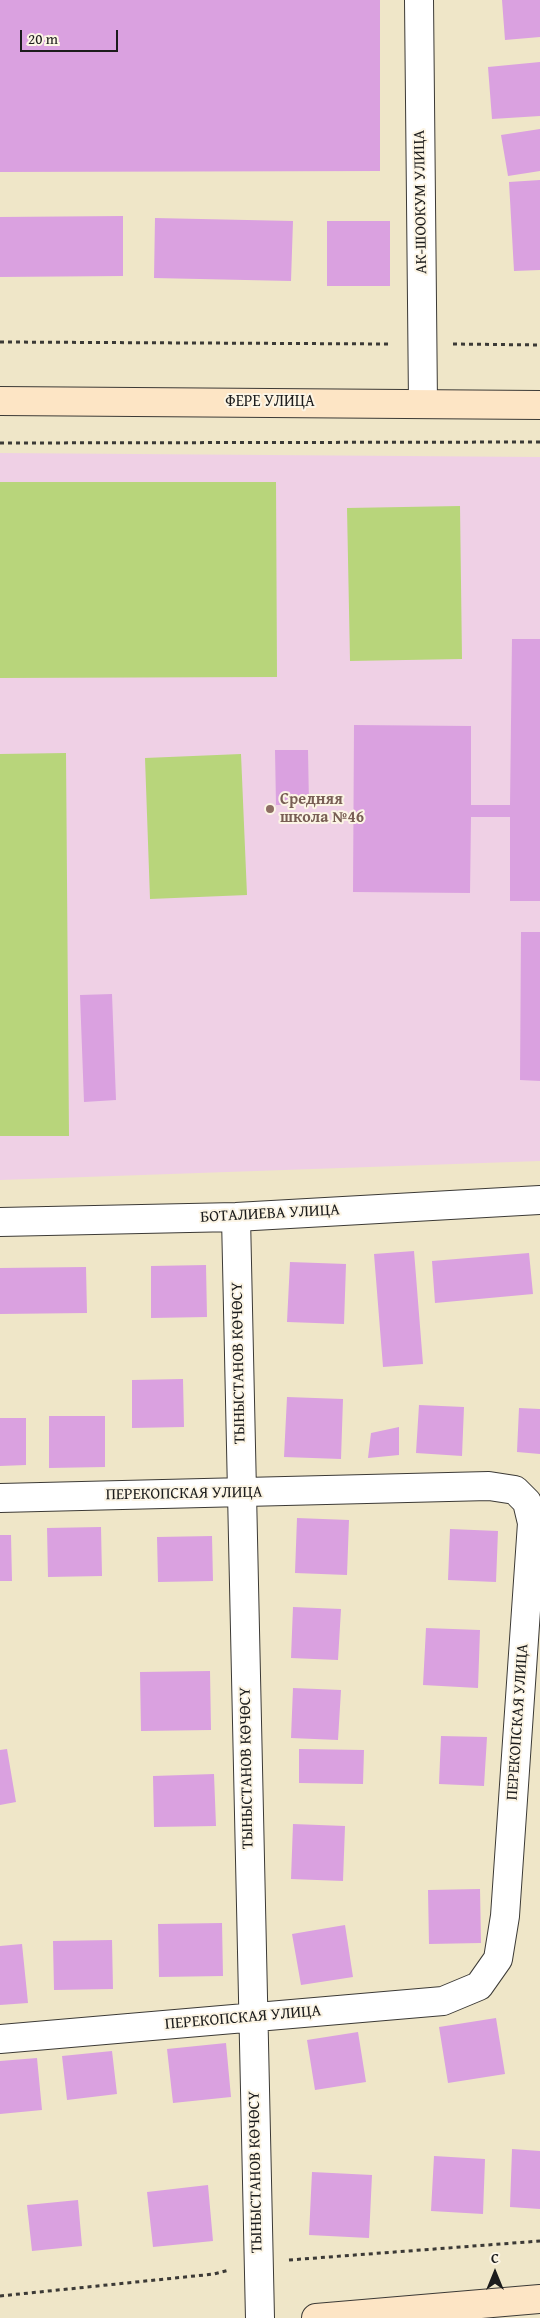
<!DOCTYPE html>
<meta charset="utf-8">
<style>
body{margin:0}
#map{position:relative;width:540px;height:2318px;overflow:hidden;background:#efe6c8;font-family:"Gentium Book Plus",serif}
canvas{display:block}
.north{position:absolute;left:470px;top:2248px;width:50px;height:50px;-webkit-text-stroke:4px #fcf5e5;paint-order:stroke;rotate:0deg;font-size:14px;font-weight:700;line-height:20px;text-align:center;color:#1c1c1c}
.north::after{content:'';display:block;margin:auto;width:18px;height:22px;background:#1c1c1c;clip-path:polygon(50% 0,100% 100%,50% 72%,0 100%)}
.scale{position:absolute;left:20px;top:30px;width:98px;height:22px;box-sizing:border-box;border:2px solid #1c1c1c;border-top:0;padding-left:6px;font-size:15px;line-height:18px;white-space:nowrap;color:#1c1c1c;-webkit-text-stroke:4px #fcf5e5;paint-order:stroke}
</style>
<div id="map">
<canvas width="540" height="2318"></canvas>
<div class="north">С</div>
<div class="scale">20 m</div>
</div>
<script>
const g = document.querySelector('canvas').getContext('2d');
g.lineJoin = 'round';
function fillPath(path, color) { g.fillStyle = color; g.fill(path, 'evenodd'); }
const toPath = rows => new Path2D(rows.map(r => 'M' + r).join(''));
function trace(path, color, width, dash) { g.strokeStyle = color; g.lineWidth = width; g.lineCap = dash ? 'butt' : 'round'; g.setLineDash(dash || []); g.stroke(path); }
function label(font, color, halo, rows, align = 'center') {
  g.font = font + ' "Gentium Book Plus",serif'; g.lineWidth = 4; g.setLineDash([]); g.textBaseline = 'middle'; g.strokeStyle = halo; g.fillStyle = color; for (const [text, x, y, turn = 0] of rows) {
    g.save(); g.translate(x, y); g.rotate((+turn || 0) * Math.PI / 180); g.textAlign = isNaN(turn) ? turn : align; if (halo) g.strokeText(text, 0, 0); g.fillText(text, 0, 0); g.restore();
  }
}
fillPath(toPath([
 [0,453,540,457,540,1161,0,1180]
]), '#efd0e5');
fillPath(toPath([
 [0,482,276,482,277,677,0,678],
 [460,506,462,659,350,661,347,508],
 [66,753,69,1136,0,1136,0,754],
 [241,754,247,895,150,899,145,758]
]), '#b8d57b');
fillPath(toPath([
 [0,0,380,0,380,171,0,172],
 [502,0,540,0,540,37,505,40],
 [540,62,540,116,492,119,488,67],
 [540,129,540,171,508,176,501,135],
 [540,180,540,270,514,271,509,182],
 [123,216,123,276,0,277,0,217],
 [155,218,293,221,291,281,154,278],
 [327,221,390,221,390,286,327,286],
 [512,639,540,639,540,901,510,901,510,817,471,817,470,893,353,892,354,725,471,726,471,805,510,805],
 [275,750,308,750,309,805,276,805],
 [521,932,540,932,540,1081,520,1080],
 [112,994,116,1100,84,1102,80,995],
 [414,1251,423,1364,383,1367,374,1254],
 [529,1253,533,1294,435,1303,432,1261],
 [290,1262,346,1264,344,1324,287,1322],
 [206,1265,207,1317,151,1318,151,1266],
 [86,1267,87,1313,0,1314,0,1268],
 [183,1379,184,1427,132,1428,132,1380],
 [287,1397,343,1399,341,1459,284,1457],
 [419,1405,464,1407,462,1456,416,1453],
 [519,1408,540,1409,540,1454,517,1452],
 [49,1416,105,1416,105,1467,49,1468],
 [0,1418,26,1418,26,1465,0,1466],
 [399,1427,399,1455,368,1458,371,1433],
 [297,1518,349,1520,347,1575,295,1573],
 [101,1527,102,1576,48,1577,47,1528],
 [450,1529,498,1531,496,1582,448,1580],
 [0,1535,11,1535,12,1581,0,1581],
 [212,1536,213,1581,158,1582,157,1537],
 [293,1607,341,1609,338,1660,291,1658],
 [426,1628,480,1630,478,1688,423,1685],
 [210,1671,211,1730,141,1731,140,1672],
 [293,1688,341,1690,338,1740,291,1738],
 [441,1736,487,1737,484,1786,439,1784],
 [7,1749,16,1802,0,1805,0,1750],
 [299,1749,364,1750,363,1784,299,1783],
 [214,1774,216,1826,154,1827,153,1776],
 [293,1824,345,1826,343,1881,291,1879],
 [480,1889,481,1943,429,1944,428,1890],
 [222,1923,223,1976,159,1977,158,1924],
 [345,1925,353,1977,301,1985,292,1934],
 [112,1940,113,1989,54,1990,53,1941],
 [22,1944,28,2003,0,2005,0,1946],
 [496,2018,505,2074,448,2083,439,2027],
 [358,2032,366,2082,315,2090,307,2040],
 [226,2043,231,2097,173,2103,167,2049],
 [112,2051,117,2094,67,2100,62,2056],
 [37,2058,42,2110,0,2114,0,2061],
 [512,2149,540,2151,540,2209,510,2207],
 [434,2156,485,2159,483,2214,431,2211],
 [312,2172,372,2175,369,2238,309,2235],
 [208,2185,213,2241,153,2247,147,2192],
 [78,2200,82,2246,32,2251,27,2205]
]), '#daa1e0');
const street = toPath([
 [419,0,423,403],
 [236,1217,260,2318],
 [0,1222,236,1217,540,1200],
 [0,1498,489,1486,515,1490,527,1502,532,1523,505,1916,498,1959,479,1986,443,2001,0,2039]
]);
const secondary = toPath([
 [0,401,540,405],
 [316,2318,540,2299]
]);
trace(street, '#3c3a36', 30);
trace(secondary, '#3c3a36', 30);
trace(toPath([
 [0,342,392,344],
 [453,344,540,345],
 [0,443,540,442],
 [289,2260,540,2241],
 [0,2296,214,2274,229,2270]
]), '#3c3a36', 3, [4, 4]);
trace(street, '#fff', 28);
trace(secondary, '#fde5c5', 28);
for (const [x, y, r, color] of [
 [270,809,5,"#8d6e63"]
]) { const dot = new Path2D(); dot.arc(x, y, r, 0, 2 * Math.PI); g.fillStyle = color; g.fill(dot); trace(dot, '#fcf5e5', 2); }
label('16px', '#1c1c1c', '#fcf5e5', [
 ["АК-ШООКУМ УЛИЦА",421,202,-91],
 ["ФЕРЕ УЛИЦА",270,402],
 ["БОТАЛИЕВА УЛИЦА",270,1214,-3],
 ["ТЫНЫСТАНОВ КӨЧӨСҮ",239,1363,-91],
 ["ПЕРЕКОПСКАЯ УЛИЦА",184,1494,-1],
 ["ПЕРЕКОПСКАЯ УЛИЦА",518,1722,-86],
 ["ТЫНЫСТАНОВ КӨЧӨСҮ",247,1768,-91],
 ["ПЕРЕКОПСКАЯ УЛИЦА",243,2018,-5],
 ["ТЫНЫСТАНОВ КӨЧӨСҮ",256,2172,-91]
]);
label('bold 16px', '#785e54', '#fcf5e5', [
 ["Средняя",280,800],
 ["школа №46",280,818]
], 'left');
</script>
